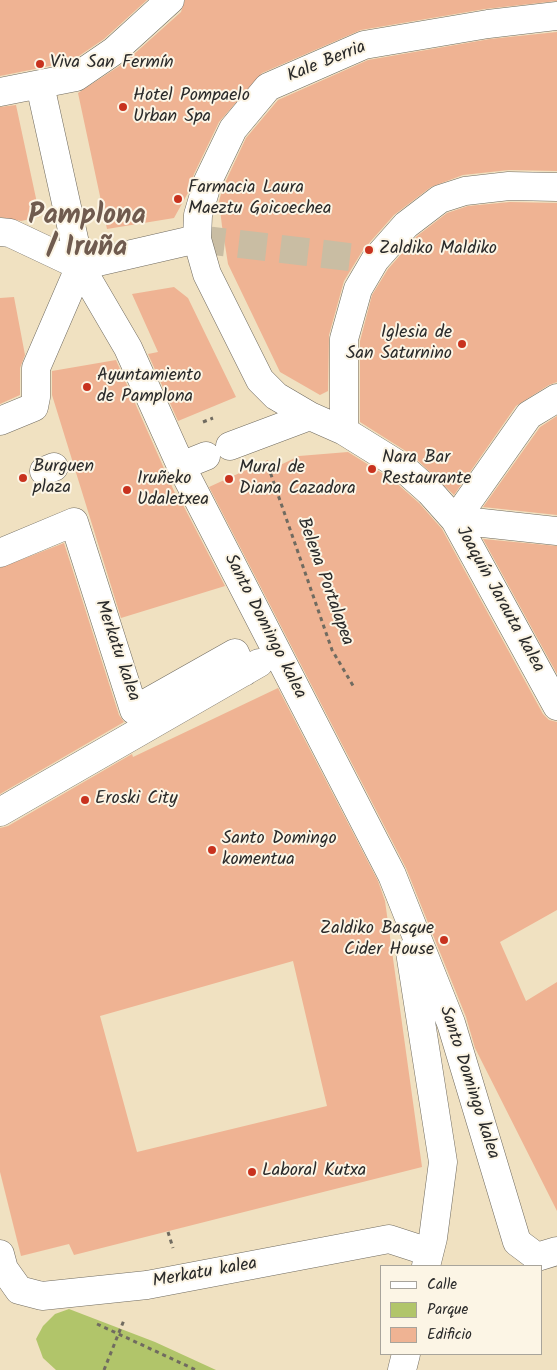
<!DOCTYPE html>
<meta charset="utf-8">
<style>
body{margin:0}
#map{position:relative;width:557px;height:1370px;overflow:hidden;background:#f0e1c1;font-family:Kalam,sans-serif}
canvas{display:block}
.legend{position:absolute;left:380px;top:1265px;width:162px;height:90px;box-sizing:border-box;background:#fcf5e5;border:1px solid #a8a49b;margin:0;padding:6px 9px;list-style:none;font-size:15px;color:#2b2b2b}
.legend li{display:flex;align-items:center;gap:10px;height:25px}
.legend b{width:25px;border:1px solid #a8a49b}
</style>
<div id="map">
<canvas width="557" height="1370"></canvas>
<ul class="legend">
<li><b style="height:6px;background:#fff"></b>Calle</li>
<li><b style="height:14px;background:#b1c56a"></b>Parque</li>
<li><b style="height:14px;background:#efb393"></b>Edificio</li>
</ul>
</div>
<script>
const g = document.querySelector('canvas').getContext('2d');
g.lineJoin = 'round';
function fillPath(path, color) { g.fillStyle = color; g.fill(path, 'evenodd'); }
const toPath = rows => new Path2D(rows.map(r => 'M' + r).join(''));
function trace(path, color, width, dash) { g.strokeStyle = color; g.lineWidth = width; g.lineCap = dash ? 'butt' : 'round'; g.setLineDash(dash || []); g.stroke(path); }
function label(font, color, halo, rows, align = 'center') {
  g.font = font + ' Kalam,sans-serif'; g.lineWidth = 4; g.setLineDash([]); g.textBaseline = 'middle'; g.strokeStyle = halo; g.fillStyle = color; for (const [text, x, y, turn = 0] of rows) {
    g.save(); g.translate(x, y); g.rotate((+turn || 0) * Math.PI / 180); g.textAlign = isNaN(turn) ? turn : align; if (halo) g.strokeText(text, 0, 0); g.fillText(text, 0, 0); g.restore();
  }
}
fillPath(toPath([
 [69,1309,155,1342,216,1370,56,1370,43,1358,36,1339,43,1326,55,1314]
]), '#b1c56a');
fillPath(toPath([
 [0,0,147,0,104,39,70,62,0,76],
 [185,0,557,0,557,1,485,9,361,30,262,73,219,122,194,174,189,191,174,218,107,229,78,93,124,63,181,12],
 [557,32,557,171,509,170,463,175,431,187,394,215,363,250,344,281,329,335,328,391,320,395,280,372,228,264,222,226,219,201,223,187,246,138,278,100,368,60,490,39],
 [16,105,40,217,21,221,0,217,0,107],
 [510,202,557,203,557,382,549,385,516,406,454,495,412,455,360,422,360,341,372,295,388,269,417,236,447,213,468,206],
 [174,287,188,298,236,397,178,421,148,354,158,352,132,294],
 [14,297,25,355,20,368,20,395,0,404,0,298],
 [116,360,178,500,180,499,225,586,121,618,52,395,52,371],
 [557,416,557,515,483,507,540,427],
 [348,452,393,480,419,503,442,529,543,714,549,720,557,722,557,910,500,942,526,1001,557,982,557,1211,475,1048,466,1017,406,868,209,487,268,460,272,469,299,456],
 [483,539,557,546,557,674],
 [64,543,119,715,124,722,0,794,0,568],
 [278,688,378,881,385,901,422,1167,74,1255,69,1244,21,1256,0,1172,0,828,8,826,132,754,133,757],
 [293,961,327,1106,137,1152,100,1016]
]), '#efb393');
trace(toPath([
 [197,239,375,260]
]), '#c9bda3', 28, [28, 14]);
const street = toPath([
 [557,16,488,24,364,45,268,87,233,129,208,181,198,215,197,239,207,274,260,380,276,396,310,416,344,431,402,467,430,492,455,520,557,706],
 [40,85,80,266,128,348,181,466,392,875,451,1023,517,1242,537,1257,557,1251],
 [0,92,76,77,114,51,170,0],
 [0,232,10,233,80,266,197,239],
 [0,421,34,407,36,397,36,368,80,266],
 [344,431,344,339,358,289,375,260,406,225,440,199,465,191,509,186,557,187],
 [230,446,310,416],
 [181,466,206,456],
 [44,471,54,467],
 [455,520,529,415,557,398],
 [455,520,557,531],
 [0,553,74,522,134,710,235,653,244,672],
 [0,812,259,663],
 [410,952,443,1162,433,1238,426,1266],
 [0,1254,4,1269,19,1290,42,1296,147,1285,389,1239,429,1252],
 [402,1370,406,1354]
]);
trace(street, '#706b60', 29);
trace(toPath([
 [203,422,213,418],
 [268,466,332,650,355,689],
 [168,1232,173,1248],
 [97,1324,196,1370],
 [104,1370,124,1320]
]), '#706b60', 3, [4, 4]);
trace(street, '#fff', 28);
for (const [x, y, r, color] of [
 [40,64,5,"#c8321e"],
 [123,107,5,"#c8321e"],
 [178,199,5,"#c8321e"],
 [369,250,5,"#c8321e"],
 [462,344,5,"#c8321e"],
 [87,387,5,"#c8321e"],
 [372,469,5,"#c8321e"],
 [23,478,5,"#c8321e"],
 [229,479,5,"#c8321e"],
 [127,490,5,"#c8321e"],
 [85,800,5,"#c8321e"],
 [212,850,5,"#c8321e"],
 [444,940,5,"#c8321e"],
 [252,1172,5,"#c8321e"]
]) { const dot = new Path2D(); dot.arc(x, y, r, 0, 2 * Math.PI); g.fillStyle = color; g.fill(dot); trace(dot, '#fcf5e5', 2); }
label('18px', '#2b2b2b', '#fcf5e5', [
 ["Kale Berria",327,63,-22],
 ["Belena Portalapea",324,582,70],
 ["Joaquín Jarauta kalea",499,600,61],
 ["Santo Domingo kalea",264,627,63],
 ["Merkatu kalea",116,651,71],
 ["Santo Domingo kalea",468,1083,72],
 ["Merkatu kalea",205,1274,-10]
]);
label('18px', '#2b2b2b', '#fcf5e5', [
 ["Viva San Fermín",50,64],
 ["Hotel Pompaelo",133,97],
 ["Urban Spa",133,118],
 ["Farmacia Laura",188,189],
 ["Maeztu Goicoechea",188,210],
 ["Zaldiko Maldiko",379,250],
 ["Iglesia de",452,334,"right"],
 ["San Saturnino",452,355,"right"],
 ["Ayuntamiento",97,377],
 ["de Pamplona",97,398],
 ["Nara Bar",382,459],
 ["Restaurante",382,480],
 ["Burguen",33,468],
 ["plaza",33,489],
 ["Mural de",239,469],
 ["Diana Cazadora",239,490],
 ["Iruñeko",137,480],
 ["Udaletxea",137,501],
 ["Eroski City",95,800],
 ["Santo Domingo",222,840],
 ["komentua",222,861],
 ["Zaldiko Basque",434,930,"right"],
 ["Cider House",434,951,"right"],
 ["Laboral Kutxa",262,1172]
], 'left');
label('bold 28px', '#705b4f', '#fcf5e5', [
 ["Pamplona",87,218],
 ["/ Iruña",87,250]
]);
</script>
